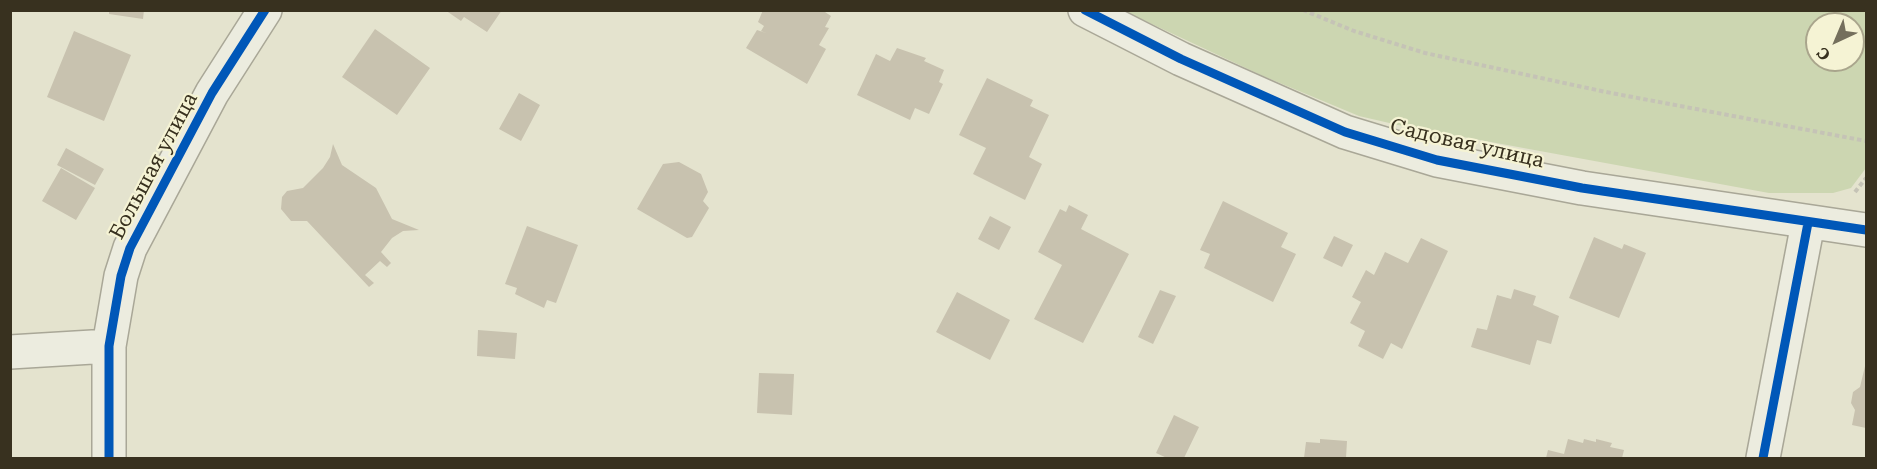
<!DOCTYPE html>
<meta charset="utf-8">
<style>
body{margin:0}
#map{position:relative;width:1877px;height:469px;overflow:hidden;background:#e4e3ce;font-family:"Roboto Serif",serif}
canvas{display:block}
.frame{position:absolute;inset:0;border:12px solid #38311f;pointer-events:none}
.north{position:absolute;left:1805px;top:12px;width:60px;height:60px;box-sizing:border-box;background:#f5f3d4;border:2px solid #a9a58c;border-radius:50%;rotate:224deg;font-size:16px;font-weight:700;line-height:24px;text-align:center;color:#38311f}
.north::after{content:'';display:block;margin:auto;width:21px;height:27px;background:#746f5c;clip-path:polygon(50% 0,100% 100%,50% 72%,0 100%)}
</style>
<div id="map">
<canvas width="1877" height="469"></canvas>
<div class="frame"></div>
<div class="north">С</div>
</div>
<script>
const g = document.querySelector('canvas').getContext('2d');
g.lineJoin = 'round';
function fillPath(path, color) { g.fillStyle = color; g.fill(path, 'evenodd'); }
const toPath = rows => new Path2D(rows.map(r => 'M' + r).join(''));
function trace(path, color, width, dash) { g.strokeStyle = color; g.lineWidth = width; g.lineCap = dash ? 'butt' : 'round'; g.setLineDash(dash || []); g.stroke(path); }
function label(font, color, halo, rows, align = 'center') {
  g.font = font + ' "Roboto Serif",serif'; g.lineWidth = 4.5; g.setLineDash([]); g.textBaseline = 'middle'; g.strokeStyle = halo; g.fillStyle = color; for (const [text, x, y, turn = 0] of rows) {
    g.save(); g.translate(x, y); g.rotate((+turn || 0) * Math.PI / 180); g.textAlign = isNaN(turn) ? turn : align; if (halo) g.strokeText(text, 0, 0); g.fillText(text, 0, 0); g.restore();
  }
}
fillPath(toPath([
 [1124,11,1866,11,1866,168,1851,188,1833,193,1769,193,1398,125,1359,116,1263,76],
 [1817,24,1853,24,1853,60,1817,60]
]), '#ccd6b1');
fillPath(toPath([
 [109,10,144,10,143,19,109,14],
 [445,10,502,10,487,32,464,17,461,21],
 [763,10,822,10,831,16,825,27,829,28,819,45,826,49,807,84,746,48,757,30,766,33,761,31,764,26,758,22],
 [375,29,430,68,397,115,342,77],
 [74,31,131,55,104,121,47,97],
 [897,48,926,58,924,61,944,70,939,82,943,84,929,114,915,108,910,120,857,95,876,54,890,61],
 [987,78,1033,100,1030,106,1049,115,1029,157,1042,164,1025,200,973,174,986,148,959,135],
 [519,93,540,105,521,141,499,129],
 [333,144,342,165,376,188,392,219,419,230,403,231,392,238,381,252,391,263,387,267,380,261,365,275,374,283,369,287,307,221,291,221,281,209,282,197,287,191,303,188,323,168,330,157],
 [66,148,104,169,95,185,57,165],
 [679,162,701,174,708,192,703,201,709,208,692,237,687,238,637,209,663,164],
 [61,168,95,188,76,220,42,201],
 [1223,201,1288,233,1281,247,1296,254,1273,302,1204,268,1210,254,1200,250],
 [1069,205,1088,215,1081,229,1129,254,1083,343,1034,319,1062,265,1038,252,1060,209,1066,212],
 [990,216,1011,227,999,250,978,239],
 [527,226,578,245,556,303,547,300,544,308,515,294,517,288,505,284],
 [1334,236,1353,245,1342,267,1323,258],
 [1594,237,1622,249,1624,244,1646,253,1619,318,1569,298],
 [1421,238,1448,251,1402,349,1391,343,1383,359,1358,346,1365,331,1350,323,1361,302,1352,297,1366,270,1374,275,1385,252,1408,263],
 [1514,289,1536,296,1533,305,1559,316,1551,344,1537,340,1530,365,1471,347,1477,328,1487,330,1497,295,1511,299],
 [1160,290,1176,296,1153,344,1138,337],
 [957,292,1010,320,990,360,936,332],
 [478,330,517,333,515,359,477,356],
 [1866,362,1866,428,1852,425,1855,410,1851,403,1853,392,1860,387],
 [759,373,794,374,792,415,757,413],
 [1174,415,1199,427,1184,458,1167,458,1156,453],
 [1320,439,1347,441,1346,458,1304,458,1306,442,1320,443],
 [1568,439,1583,443,1584,439,1596,442,1596,439,1612,443,1610,447,1624,450,1622,458,1546,458,1548,450,1564,454]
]), '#c8c2af');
const minor = toPath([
 [1085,10,1181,59,1345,132,1437,160,1582,188,1866,230],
 [10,352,109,346],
 [109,458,109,346,121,276,130,248,212,93,265,10],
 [1763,458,1808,223]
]);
trace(minor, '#a9a797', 36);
trace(toPath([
 [1303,10,1354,31,1425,53,1606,92,1866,141],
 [1855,192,1866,178]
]), '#c5c3b6', 4, [4.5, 3]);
trace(minor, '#ececdf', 33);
trace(toPath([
 [1085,10,1181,59,1345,132,1437,160,1582,188,1866,230],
 [109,458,109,346,121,276,130,248,212,93,265,10],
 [1763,458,1808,223]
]), '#0057b8', 9);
label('21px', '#38311f', '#f5f3d4', [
 ["Садовая улица",1467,144,13],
 ["Большая улица",154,166,-62]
]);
</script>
